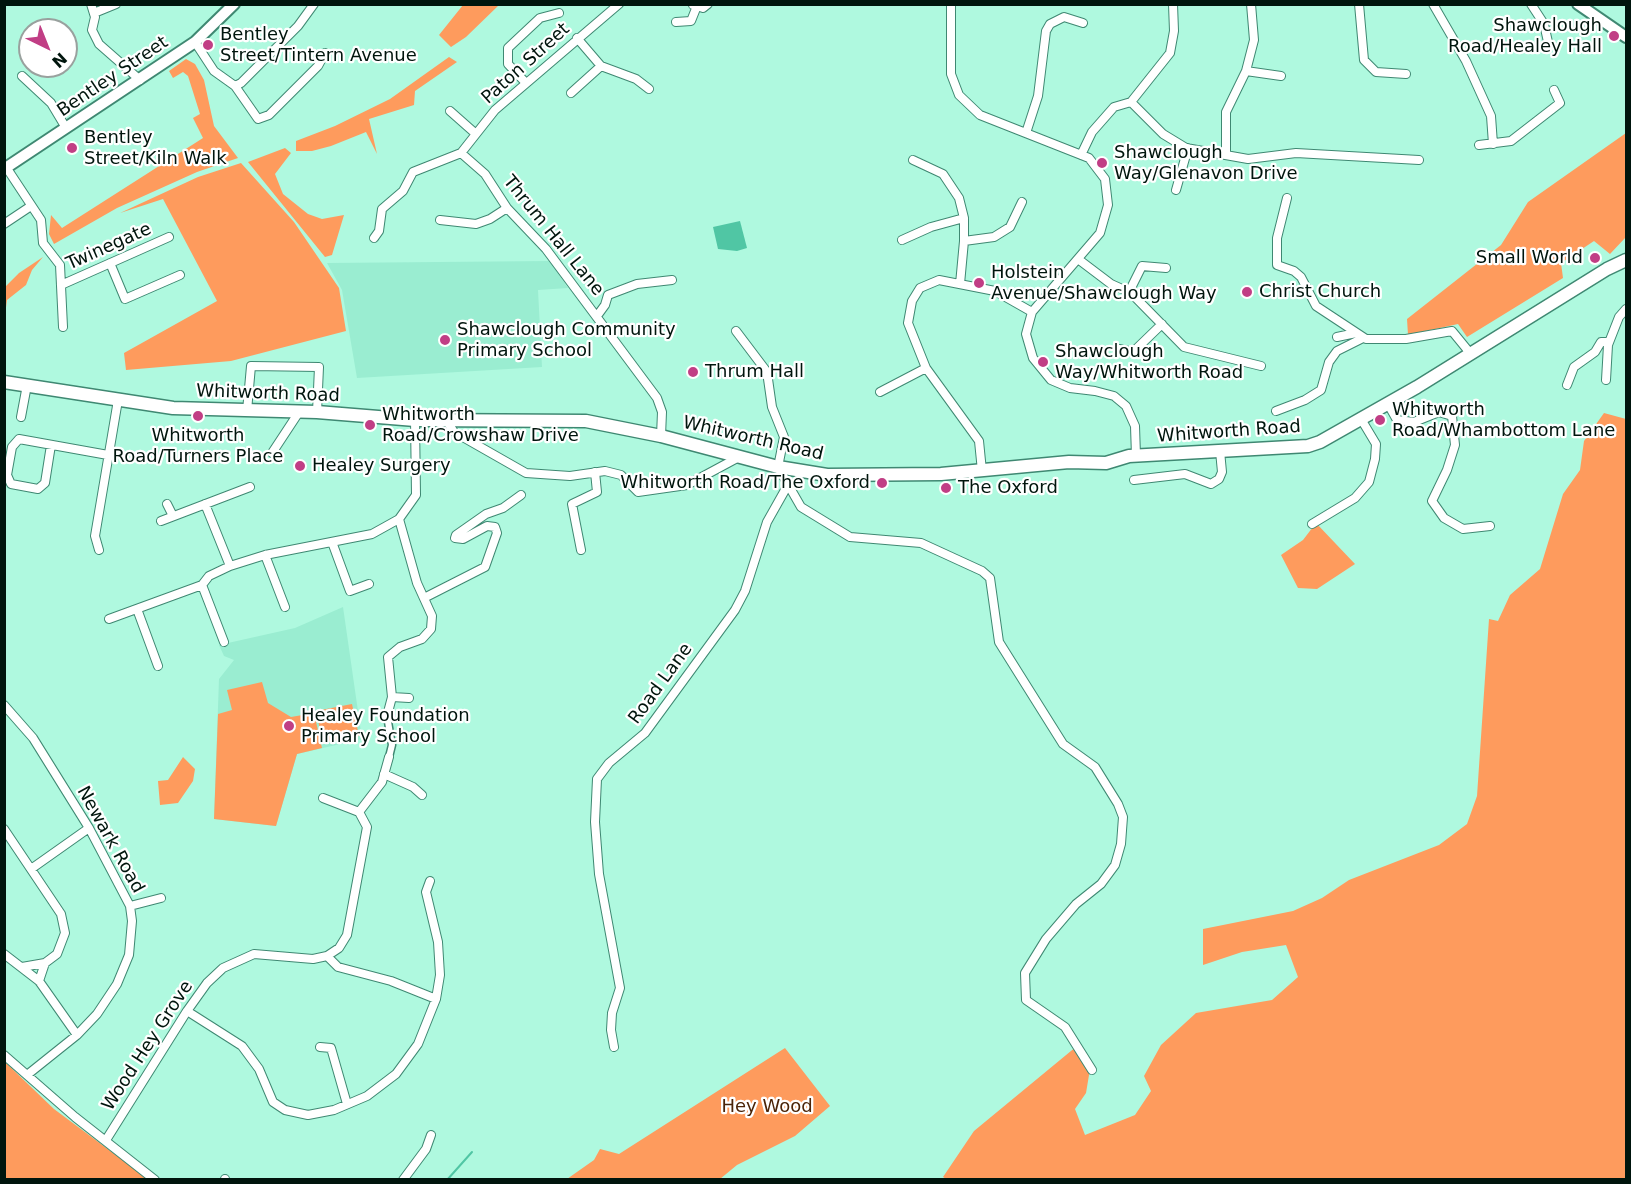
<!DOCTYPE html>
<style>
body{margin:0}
#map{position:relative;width:1631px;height:1184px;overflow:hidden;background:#aff9df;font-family:"DejaVu Sans",sans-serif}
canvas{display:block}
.frame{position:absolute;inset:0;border:6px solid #00150d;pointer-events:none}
.north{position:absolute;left:18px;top:18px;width:60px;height:60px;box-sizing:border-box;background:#fff;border:2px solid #99a19e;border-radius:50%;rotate:137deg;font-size:16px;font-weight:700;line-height:24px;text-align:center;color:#00150d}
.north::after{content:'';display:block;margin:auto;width:21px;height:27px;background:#c13e85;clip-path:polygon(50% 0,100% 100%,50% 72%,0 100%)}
</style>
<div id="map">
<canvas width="1631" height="1184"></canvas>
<div class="frame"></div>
<div class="north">N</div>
</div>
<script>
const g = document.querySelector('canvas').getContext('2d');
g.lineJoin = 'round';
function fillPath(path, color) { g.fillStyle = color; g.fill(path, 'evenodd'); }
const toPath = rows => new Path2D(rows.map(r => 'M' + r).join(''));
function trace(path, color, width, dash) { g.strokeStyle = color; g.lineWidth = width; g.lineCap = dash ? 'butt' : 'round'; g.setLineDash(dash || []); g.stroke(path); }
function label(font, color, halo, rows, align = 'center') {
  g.font = font + ' "DejaVu Sans",sans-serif'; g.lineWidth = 4.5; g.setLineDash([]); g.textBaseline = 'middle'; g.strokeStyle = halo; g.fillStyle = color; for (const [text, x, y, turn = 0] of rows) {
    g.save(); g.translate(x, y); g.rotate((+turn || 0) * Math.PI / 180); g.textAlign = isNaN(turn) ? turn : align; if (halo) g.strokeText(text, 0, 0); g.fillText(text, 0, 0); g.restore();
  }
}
fillPath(toPath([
 [550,261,568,288,538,290,542,367,357,378,342,290,327,263],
 [343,607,362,739,297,754,276,826,214,819,219,679,234,660,224,656,219,645,295,628]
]), '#9aedd1');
fillPath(toPath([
 [463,5,499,5,466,37,451,47,439,35],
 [449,57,457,62,415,91,414,105,369,119,377,154,366,132,331,146,312,151,296,151,296,141,335,126,390,99],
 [186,59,195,64,204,80,214,126,238,158,197,172,117,208,54,244,49,234,51,215,62,228,203,138,193,118,200,114,188,76,183,72,173,78,169,71],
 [1626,133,1626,237,1610,254,1594,241,1561,263,1563,278,1467,337,1458,324,1408,335,1407,319,1501,245,1528,202],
 [285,148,291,153,275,174,283,194,308,214,322,219,344,215,332,255,325,257,248,162],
 [241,163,294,222,339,288,346,331,231,361,126,370,124,353,217,301,163,199,120,213,198,177],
 [43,257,32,270,26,285,7,300,5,315,5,287,19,273],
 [1604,413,1626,419,1626,1179,948,1180,943,1177,974,1131,1077,1046,1090,1069,1086,1093,1075,1109,1085,1135,1135,1115,1151,1091,1144,1076,1161,1045,1196,1013,1272,1000,1298,977,1286,945,1242,952,1203,965,1203,929,1293,911,1322,898,1349,880,1439,845,1467,824,1477,796,1489,619,1498,621,1510,595,1540,569,1563,494,1580,470,1584,441],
 [1316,523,1355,564,1317,589,1298,588,1281,555,1303,540],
 [262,682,268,703,291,717,314,713,322,748,297,754,276,826,214,819,218,714,232,710,227,690],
 [352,704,359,736,323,743,316,711],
 [183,757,195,769,193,781,178,803,160,805,158,781,168,780],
 [785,1048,830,1106,795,1136,737,1165,720,1179,567,1179,594,1160,600,1149,619,1154],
 [4,1061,54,1109,148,1179,5,1179]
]), '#fe9b5d');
fillPath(toPath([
 [740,221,747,248,737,251,718,249,713,227]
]), '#50c6a4');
trace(toPath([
 [447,1180,472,1152]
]), '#50c6a4', 2);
const pedestrian = toPath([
 [387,716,392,745,389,757]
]);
const minor = toPath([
 [91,4,95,17,92,30,99,44,140,80],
 [951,4,951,74,959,95,980,115,1089,158,1105,179,1108,205,1100,233,1032,312,1026,334,1033,358,1051,380,1070,388,1095,391,1114,396,1126,406,1135,426,1136,456],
 [1359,4,1364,60,1376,72,1406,74],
 [1433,4,1466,61,1491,116,1493,144],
 [1531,4,1544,24,1548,42],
 [693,5,703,8,708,4],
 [94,13,116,4],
 [676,22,691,21,697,6],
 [577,38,601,66,636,79,649,89],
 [195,42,214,71,235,86,258,119,269,115,318,66,325,53],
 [1246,71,1281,76],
 [22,76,51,103,66,128],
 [526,83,508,64,508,48,540,18,559,13],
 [235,86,241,83,298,26,314,4],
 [571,93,601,66],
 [1131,102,1163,134,1186,148,1248,159,1296,153,1419,160],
 [450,111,476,134],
 [1026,133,1038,96,1046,31,1050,24,1064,17,1083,23],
 [1479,145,1511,141,1560,103,1554,90],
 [461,153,485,174,507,208,546,249,657,398,662,412,661,436],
 [461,153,495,110,619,4],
 [1081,155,1092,132,1114,107,1131,102,1170,53,1174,31,1173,4],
 [1226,155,1226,112,1246,71,1254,40,1251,4],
 [913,160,943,174,959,198,964,218,964,241,960,284],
 [6,167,41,220,43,243,60,265,63,327],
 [1176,190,1188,148],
 [1287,198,1277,238,1277,265,1294,271,1301,277,1316,306,1366,339,1406,339,1452,331,1470,353],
 [440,220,476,224,490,219,507,208],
 [4,224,31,206],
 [374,238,379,231,382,209,403,191,413,172,461,153],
 [902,240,931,227,964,218],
 [964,241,994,237,1010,227,1022,202],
 [1078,259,1111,284,1131,293,1184,347,1261,366],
 [110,263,125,299,180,275],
 [61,285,169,237],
 [1129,292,1142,266,1166,268],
 [597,316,605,305,608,295,637,284,672,280],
 [736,331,767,372,772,407,784,437,778,467,801,507,850,537,921,543,982,571,990,578,999,642,1063,744,1095,767,1118,804,1123,817,1121,844,1115,865,1101,884,1076,904,1046,939,1025,973,1026,1000,1065,1027,1092,1070],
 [1337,337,1356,333],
 [1119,349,1133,352,1162,324],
 [1606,380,1608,345,1619,317,1626,309],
 [1567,385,1574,367,1595,352,1601,342,1609,342],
 [880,392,926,368],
 [1388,404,1397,420,1414,422,1439,412,1452,416,1455,445,1447,470,1432,501,1444,518,1463,529,1490,526],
 [247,411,251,366,319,367,317,412],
 [1276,411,1305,400,1321,390,1329,362,1337,351,1363,338],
 [21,417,27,385],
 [446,420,454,432,526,473,570,476,605,471,621,475,638,492,687,485,739,457],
 [51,445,45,483,38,489,11,484,7,475,12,447,19,439,108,455],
 [272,453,299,412],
 [982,471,979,441,926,368,908,323,912,301,920,288,939,280,995,291,1032,312],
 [1134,480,1185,474,1211,484,1219,479,1222,472,1220,451],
 [167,504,173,516],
 [205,504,230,566],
 [161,521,250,487],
 [1312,524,1355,498,1369,482,1375,459,1376,444,1361,419],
 [332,542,350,591,369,584],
 [99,550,95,536,118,400],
 [581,550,572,504,597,492,595,472],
 [265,555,285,607],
 [202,585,224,642],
 [424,598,485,567,497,533,495,527,487,526,463,539,455,538,456,535,486,514,503,508,521,495],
 [137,609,158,666],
 [109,619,202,585,209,576,230,566,265,555,372,534,399,519],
 [392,697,409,698],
 [4,705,33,738,89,828,130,906,132,921,129,955,117,984,97,1014,77,1035,27,1075],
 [387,716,392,697,388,657,400,647,422,639,431,629,432,616,417,583,399,519,416,495,415,420],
 [384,774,413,787,422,795],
 [359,812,382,782,389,757],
 [4,829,61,914,65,933,57,954,45,963],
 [31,869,89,828],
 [130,906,161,898],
 [4,954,39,981,77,1035],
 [327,956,338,967,391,981,436,999],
 [22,967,45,963],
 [39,981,45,963],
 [187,1011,242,1046,259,1069,273,1102,285,1110,308,1115,334,1110,367,1096,396,1074,418,1044,436,999,440,975,438,942,426,892,430,881],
 [320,1047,331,1048,347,1104],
 [614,1047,611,1030,612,1013,620,988,599,874,595,822,597,779,609,763,645,733,735,610,745,591,767,522,789,483],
 [4,1055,75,1117,155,1180],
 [106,1140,187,1011,207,983,223,968,254,954,313,959,327,956,339,948,347,935,367,827,359,812,323,798],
 [225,1180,225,1179],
 [403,1180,426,1149,431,1135]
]);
const tertiary = toPath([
 [4,169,195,42,234,4]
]);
const secondary = toPath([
 [1578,4,1626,37]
]);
const primary = toPath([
 [4,382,173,408,317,412,415,420,586,421,661,436,778,467,827,475,941,474,1069,462,1106,463,1129,456,1308,446,1320,442,1417,387,1607,269,1626,260]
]);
trace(pedestrian, '#3f8872', 9);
trace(minor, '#3f8872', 10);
trace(tertiary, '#3f8872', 14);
trace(secondary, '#3f8872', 14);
trace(primary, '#3f8872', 15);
trace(pedestrian, '#fff', 6);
trace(minor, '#fff', 8);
trace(tertiary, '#fff', 10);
trace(secondary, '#fff', 10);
trace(primary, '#fff', 12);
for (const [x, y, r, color] of [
 [1614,36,6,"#c13e85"],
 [208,45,6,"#c13e85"],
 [72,148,6,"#c13e85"],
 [1102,163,6,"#c13e85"],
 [1595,258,6,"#c13e85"],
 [979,283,6,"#c13e85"],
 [1247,292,6,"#c13e85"],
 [445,340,6,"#c13e85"],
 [1043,362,6,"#c13e85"],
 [693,372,6,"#c13e85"],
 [198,416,6,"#c13e85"],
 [1380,420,6,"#c13e85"],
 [370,425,6,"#c13e85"],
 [300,466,6,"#c13e85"],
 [882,483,6,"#c13e85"],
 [946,488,6,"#c13e85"],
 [289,726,6,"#c13e85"]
]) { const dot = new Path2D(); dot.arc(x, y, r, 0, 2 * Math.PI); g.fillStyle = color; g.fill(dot); trace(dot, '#fff', 2); }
label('18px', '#00150d', '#fff', [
 ["Shawclough",1602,26,"right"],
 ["Road/Healey Hall",1602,47,"right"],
 ["Bentley",220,35],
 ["Street/Tintern Avenue",220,56],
 ["Bentley",84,138],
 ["Street/Kiln Walk",84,159],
 ["Shawclough",1114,153],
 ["Way/Glenavon Drive",1114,174],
 ["Small World",1583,258,"right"],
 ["Holstein",991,273],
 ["Avenue/Shawclough Way",991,294],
 ["Christ Church",1259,292],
 ["Shawclough Community",457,330],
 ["Primary School",457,351],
 ["Shawclough",1055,352],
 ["Way/Whitworth Road",1055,373],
 ["Thrum Hall",705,372],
 ["Whitworth",1392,410],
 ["Road/Whambottom Lane",1392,431],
 ["Whitworth",382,415],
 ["Road/Crowshaw Drive",382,436],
 ["Whitworth",198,436,"center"],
 ["Road/Turners Place",198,457,"center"],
 ["Healey Surgery",312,466],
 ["Whitworth Road/The Oxford",870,483,"right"],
 ["The Oxford",958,488],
 ["Healey Foundation",301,716],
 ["Primary School",301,737]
], 'left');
label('18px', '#00150d', '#fff', [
 ["Paton Street",526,64,-42],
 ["Bentley Street",113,77,-34],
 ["Thrum Hall Lane",553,236,51],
 ["Twinegate",109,247,-24],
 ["Whitworth Road",268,394,2],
 ["Whitworth Road",1229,432,-4],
 ["Whitworth Road",753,439,13],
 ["Road Lane",661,684,-54],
 ["Newark Road",110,840,61],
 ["Wood Hey Grove",148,1046,-57]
]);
label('18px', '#4b2408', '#fff', [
 ["Hey Wood",767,1107]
]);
</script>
